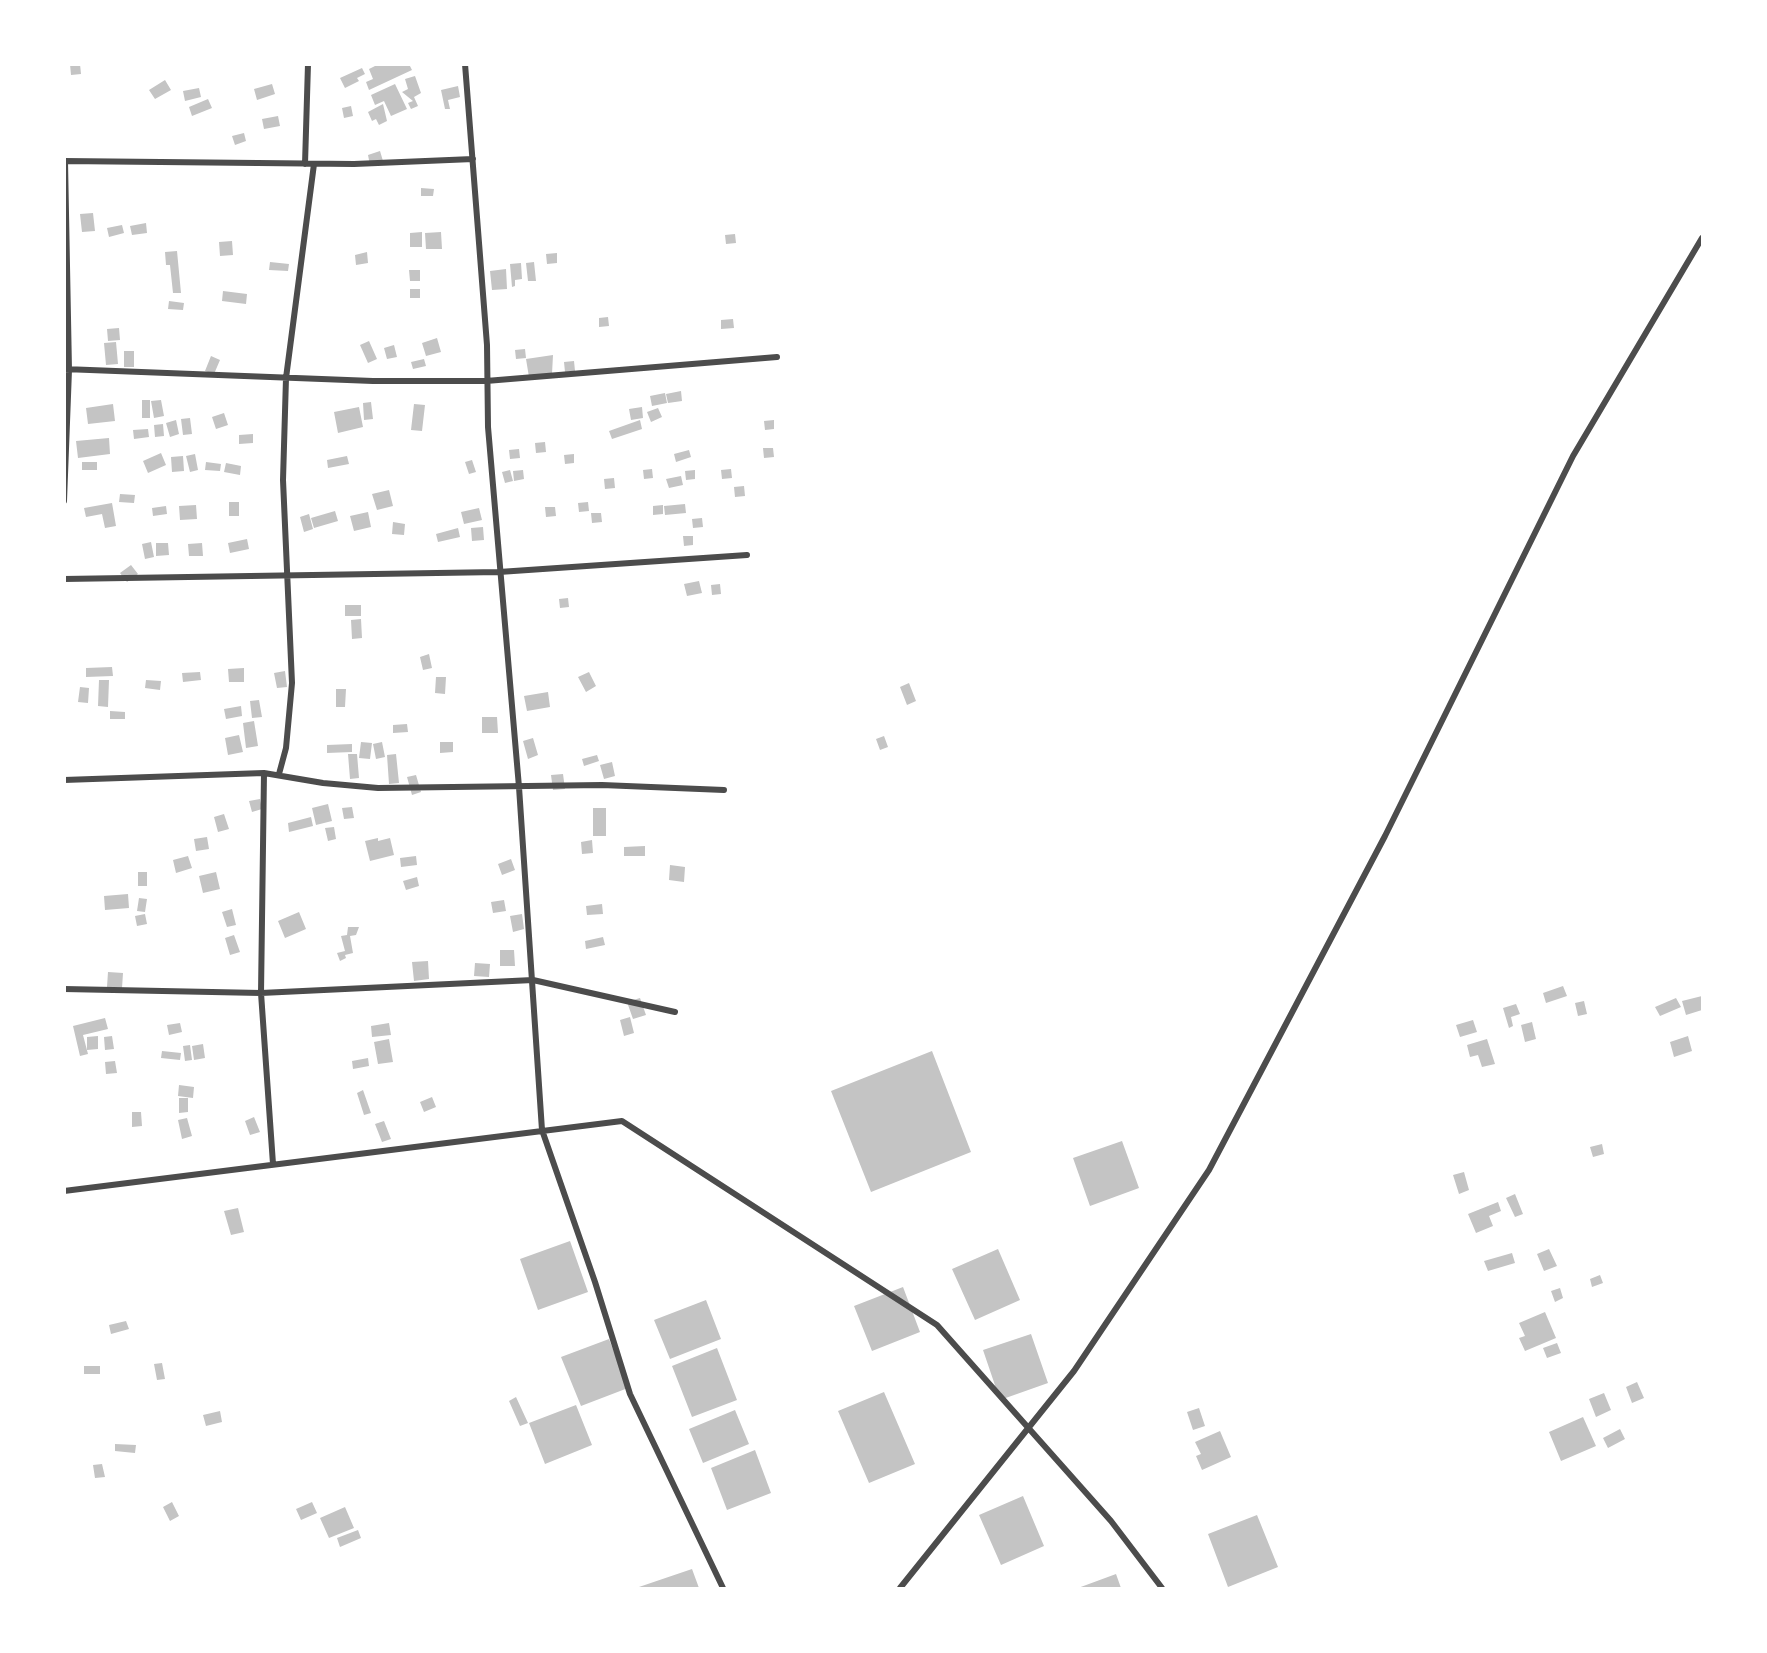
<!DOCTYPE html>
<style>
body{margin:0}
#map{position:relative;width:1767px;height:1653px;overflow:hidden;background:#fff;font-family:Ubuntu,sans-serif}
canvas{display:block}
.frame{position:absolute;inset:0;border:66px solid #fff;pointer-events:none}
</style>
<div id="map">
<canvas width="1767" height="1653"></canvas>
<div class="frame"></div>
</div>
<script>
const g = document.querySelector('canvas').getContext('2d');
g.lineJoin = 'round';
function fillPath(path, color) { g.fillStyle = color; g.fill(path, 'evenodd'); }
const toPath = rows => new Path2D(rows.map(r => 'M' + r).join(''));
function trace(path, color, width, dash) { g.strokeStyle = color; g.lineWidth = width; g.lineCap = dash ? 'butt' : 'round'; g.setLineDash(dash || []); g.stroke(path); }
fillPath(toPath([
 [70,64,80,64,81,74,71,75],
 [379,64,409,64,412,70,369,90,366,82,373,79,369,69],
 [362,68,365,74,357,78,359,81,345,88,340,78],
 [415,76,421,93,414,97,418,106,411,109,408,103,413,101,402,92,408,89,405,79],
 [165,80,171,90,155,99,149,90],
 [272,84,275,94,257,100,254,89],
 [395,84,407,109,391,116,384,101,375,105,371,95],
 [458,86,460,97,448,100,450,109,445,109,441,90],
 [199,88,201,97,185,101,183,91],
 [208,99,212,108,192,116,189,107],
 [383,104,387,121,379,125,376,119,372,121,368,112],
 [351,106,353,116,344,118,342,108],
 [278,116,280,126,264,129,262,119],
 [244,133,246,141,235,145,232,136],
 [380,151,383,161,370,165,368,155],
 [421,188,434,189,433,196,421,196],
 [93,213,95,231,82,232,80,214],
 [146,223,147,233,132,235,130,226],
 [122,225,124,233,109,237,107,228],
 [422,232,422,247,410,247,410,233],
 [441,232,442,249,426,249,425,233],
 [735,234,736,243,726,244,725,235],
 [232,241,233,255,220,256,219,242],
 [177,251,181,293,173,293,170,265,166,265,165,252],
 [367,252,368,263,356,265,355,255],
 [557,253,557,263,547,264,546,254],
 [270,262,289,264,288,271,269,270],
 [534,262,536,281,528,281,526,263],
 [521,263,522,279,515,280,515,286,512,287,510,264],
 [506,269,507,289,492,290,490,271],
 [409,270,420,270,420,281,410,281],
 [410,289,420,289,420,298,410,298],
 [223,291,247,294,246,304,222,301],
 [169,301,184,303,183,310,168,309],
 [608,317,609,326,599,327,599,318],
 [733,319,734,328,721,329,721,320],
 [119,328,120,340,108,341,107,329],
 [437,338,441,352,426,356,422,343],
 [369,341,377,359,368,363,360,345],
 [116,342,118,364,106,365,104,343],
 [394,345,397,357,387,359,384,348],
 [525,349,526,358,516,359,515,350],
 [124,351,134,351,134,367,124,367],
 [553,355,552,374,529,377,526,359],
 [211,356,220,360,214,374,205,371],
 [424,359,426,366,413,369,411,362],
 [574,361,575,371,565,372,564,362],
 [681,391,682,401,668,403,666,394],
 [665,393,667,403,652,406,650,396],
 [142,400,150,400,150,418,142,418],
 [161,400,164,416,154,418,151,401],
 [371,402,373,419,364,420,363,403],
 [113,404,115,421,88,424,86,408],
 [414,404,425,405,422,431,411,430],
 [359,407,363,427,338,433,334,412],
 [642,407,643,418,631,420,629,409],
 [658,408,662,417,651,422,647,412],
 [224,413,228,425,216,429,212,417],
 [190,418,192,434,183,435,181,419],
 [176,420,179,434,170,437,166,423],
 [640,420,642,429,612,439,609,431],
 [774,420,774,429,765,430,764,421],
 [163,424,164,436,155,437,154,425],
 [148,429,149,437,134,439,133,430],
 [253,434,253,443,239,444,239,435],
 [109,438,110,454,78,458,76,441],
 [545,442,546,452,536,453,535,443],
 [763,448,773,448,774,457,764,458],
 [519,449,520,458,510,459,509,450],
 [689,450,691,457,676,462,674,454],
 [161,453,166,465,148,473,143,461],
 [195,454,198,470,190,472,186,456],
 [574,454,574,463,565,464,564,455],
 [183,456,184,471,172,472,171,457],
 [347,456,349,464,328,468,327,460],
 [472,460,476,472,469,474,465,462],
 [82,462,97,462,97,470,82,470],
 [206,462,221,464,220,471,205,470],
 [226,463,241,466,240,475,224,472],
 [652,469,653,478,644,479,643,470],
 [731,469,732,478,722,479,721,470],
 [510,470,513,481,505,483,502,472],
 [523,470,524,479,514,481,513,471],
 [695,470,695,479,686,480,685,471],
 [681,476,683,485,669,488,666,479],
 [614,478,615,488,605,489,604,479],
 [744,486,745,496,735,497,734,487],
 [389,490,393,506,377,510,372,494],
 [120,494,135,495,134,503,119,502],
 [229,502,239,502,239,516,229,516],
 [588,502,589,511,579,512,578,503],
 [112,503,116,526,105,528,102,514,86,517,84,508],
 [685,504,686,513,665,515,664,506],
 [196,505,197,519,180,520,179,506],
 [663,505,663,514,653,515,653,506],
 [166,506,167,514,153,516,152,508],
 [545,507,555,507,556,516,546,517],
 [479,508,482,520,464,524,461,512],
 [335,511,338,521,314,528,311,518],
 [368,512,371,527,354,531,350,516],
 [591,513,601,513,602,522,592,523],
 [309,514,313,529,304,532,300,517],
 [702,518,703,527,693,528,692,519],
 [393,522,405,524,404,535,392,534],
 [483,527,484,540,472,541,471,528],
 [458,528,460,537,438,542,436,534],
 [683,536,693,536,693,545,684,546],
 [247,539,249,549,230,553,228,543],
 [151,542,154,557,145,559,142,544],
 [156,543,168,543,169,555,156,556],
 [202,543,203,556,189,556,188,544],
 [131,565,138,574,127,582,120,573],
 [699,581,702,593,687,596,684,584],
 [720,584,721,594,712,595,711,585],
 [568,598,569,607,560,608,559,599],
 [345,605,361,605,361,616,345,616],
 [361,619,362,638,352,639,351,620],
 [429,654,432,668,423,670,420,657],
 [112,667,113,676,86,677,86,668],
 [244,668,244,682,229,682,228,669],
 [285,671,287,687,277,688,274,673],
 [200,672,201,680,183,682,182,673],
 [589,672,596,686,586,692,578,677],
 [436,677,446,677,445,694,435,693],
 [99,680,109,680,108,707,98,706],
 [146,680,161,681,160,690,145,688],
 [909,683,916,701,907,705,900,687],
 [80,687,89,688,88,703,78,702],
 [336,689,346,689,345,707,336,707],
 [548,692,550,707,527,711,524,696],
 [259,700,262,717,252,718,250,701],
 [241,706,242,716,226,719,224,709],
 [110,711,125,712,125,719,110,719],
 [482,717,497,717,498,733,482,733],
 [254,721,258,746,246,748,243,723],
 [407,724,408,732,393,733,393,725],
 [239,735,243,752,228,755,225,738],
 [884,736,888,747,880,750,876,739],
 [533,738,538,755,528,759,523,741],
 [361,742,372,743,370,759,359,758],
 [382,742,385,757,376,759,373,744],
 [440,742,453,742,453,752,440,753],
 [352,744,352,752,327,753,327,745],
 [348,754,357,754,359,778,350,779],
 [396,754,399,783,389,784,387,755],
 [597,755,599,761,584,766,582,759],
 [612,762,615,776,604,779,600,765],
 [563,774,565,789,553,790,551,775],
 [416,775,421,792,412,795,407,777],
 [260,799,262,809,252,812,249,801],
 [328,804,332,821,316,825,312,808],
 [352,807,354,818,344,819,342,808],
 [593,808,606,808,606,836,593,836],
 [224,814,229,829,218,832,214,817],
 [311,817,313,826,289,832,288,823],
 [334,827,336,839,328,841,325,828],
 [207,837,209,849,196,851,194,839],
 [378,838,378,841,390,838,394,855,370,861,365,841],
 [592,840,593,853,582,854,581,842],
 [645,846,645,856,624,856,624,847],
 [188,856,192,868,176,873,173,860],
 [416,856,417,865,401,867,400,858],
 [511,859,515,870,502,875,498,864],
 [670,865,685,867,684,882,669,880],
 [138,872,147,872,147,886,138,886],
 [216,872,220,889,203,893,199,876],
 [417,877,419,886,406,890,403,881],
 [128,894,129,908,105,910,104,896],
 [139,898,147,899,145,912,137,911],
 [504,900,506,911,493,913,491,902],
 [602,904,603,914,587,915,586,906],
 [232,909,236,925,227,927,222,912],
 [299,912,306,929,285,938,278,921],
 [145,914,147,924,137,926,135,916],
 [522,914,524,929,513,932,510,916],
 [348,927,359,927,356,935,350,936,353,953,345,955,346,958,340,961,337,953,345,951,341,936,347,935],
 [234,935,240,952,230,955,225,938],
 [603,937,605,945,586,949,585,941],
 [500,950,514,950,515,966,500,966],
 [428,961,429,979,414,981,412,962],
 [475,963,490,964,489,977,474,976],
 [108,972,123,973,122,988,107,987],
 [1563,986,1567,996,1546,1003,1543,993],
 [1702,996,1702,1010,1686,1015,1682,1001],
 [640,998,646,1015,633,1019,627,1002],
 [1676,998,1681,1007,1660,1016,1655,1007],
 [1584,1001,1587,1014,1578,1016,1575,1003],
 [1516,1004,1520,1014,1511,1017,1513,1026,1509,1028,1503,1008],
 [630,1017,634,1033,624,1036,620,1020],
 [105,1018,108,1029,83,1035,88,1054,80,1056,73,1026],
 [1473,1020,1477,1032,1460,1037,1456,1025],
 [1532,1022,1536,1039,1525,1042,1521,1025],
 [180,1023,182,1032,169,1035,167,1025],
 [389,1023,391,1035,372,1037,371,1026],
 [98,1036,98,1049,87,1050,87,1037],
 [112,1036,114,1049,105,1050,104,1037],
 [1688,1036,1692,1051,1674,1057,1670,1042],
 [389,1039,393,1062,378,1064,374,1042],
 [1487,1039,1495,1064,1482,1067,1478,1055,1470,1057,1467,1045],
 [203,1044,205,1058,194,1060,192,1046],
 [190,1045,192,1060,185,1061,183,1046],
 [162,1051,181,1053,180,1060,161,1058],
 [932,1051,971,1152,871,1192,831,1091],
 [368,1058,369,1066,353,1069,352,1061],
 [115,1061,117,1073,106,1074,105,1062],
 [179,1085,194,1087,193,1098,178,1096],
 [363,1090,371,1113,364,1115,357,1093],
 [432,1097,436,1107,424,1112,420,1102],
 [179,1098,188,1098,188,1112,179,1113],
 [132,1112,141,1112,142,1126,132,1127],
 [254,1117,260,1132,250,1135,245,1121],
 [187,1118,192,1136,182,1139,178,1120],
 [384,1121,391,1139,382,1142,375,1124],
 [1122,1141,1139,1188,1090,1206,1073,1158],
 [1602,1144,1604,1154,1593,1157,1590,1147],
 [1464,1172,1469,1190,1459,1194,1453,1175],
 [1515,1194,1523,1214,1515,1217,1506,1198],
 [1498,1202,1501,1211,1489,1216,1493,1226,1476,1233,1468,1214],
 [238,1208,244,1232,231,1235,224,1211],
 [570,1241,588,1292,538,1310,520,1259],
 [998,1249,1020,1300,975,1320,952,1269],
 [1549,1249,1557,1266,1544,1271,1537,1254],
 [1512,1253,1515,1263,1488,1271,1484,1261],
 [1600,1275,1603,1283,1592,1287,1590,1279],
 [903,1287,920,1332,872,1351,854,1306],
 [1560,1288,1563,1298,1555,1302,1551,1291],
 [706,1300,721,1339,670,1359,654,1320],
 [1545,1312,1556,1338,1525,1351,1519,1338,1525,1336,1519,1323],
 [126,1321,129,1329,111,1334,109,1325],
 [1031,1334,1048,1383,1000,1400,983,1350],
 [609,1339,628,1388,581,1406,561,1357],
 [1557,1343,1561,1353,1547,1358,1543,1348],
 [717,1348,737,1400,692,1417,672,1366],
 [162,1363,165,1379,157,1380,154,1364],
 [84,1366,100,1366,100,1374,84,1374],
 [1637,1382,1644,1398,1632,1403,1626,1387],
 [884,1392,915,1464,869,1483,838,1411],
 [1604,1393,1611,1410,1596,1417,1589,1399],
 [516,1397,528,1423,520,1426,509,1401],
 [576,1405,592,1445,545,1464,529,1423],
 [1199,1408,1205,1426,1193,1430,1187,1412],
 [735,1410,749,1444,703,1463,689,1429],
 [220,1411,222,1422,206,1426,203,1415],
 [1583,1417,1596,1446,1561,1461,1549,1432],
 [1620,1429,1625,1439,1608,1448,1603,1438],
 [1220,1431,1231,1457,1202,1470,1196,1456,1201,1454,1195,1442],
 [115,1444,136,1445,135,1453,115,1451],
 [755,1450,771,1493,727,1510,711,1468],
 [102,1464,105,1477,95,1478,93,1465],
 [1023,1496,1044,1546,1001,1565,979,1515],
 [172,1502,179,1516,170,1521,163,1507],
 [312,1502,317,1513,301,1520,296,1509],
 [345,1507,354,1528,329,1538,320,1518],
 [1257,1515,1278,1567,1228,1587,1208,1534],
 [358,1530,361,1538,340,1547,337,1538],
 [692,1569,699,1588,636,1588],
 [1116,1574,1121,1588,1078,1588]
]), '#c4c4c4');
trace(toPath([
 [465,64,487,345,488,427,519,787,542,1130,595,1282,630,1394,723,1588],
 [64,161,354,164,473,159],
 [305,164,308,64],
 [64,369,373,381,486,381,777,357],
 [64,501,69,370,65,161],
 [64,579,499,572,747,555],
 [264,773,261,993,273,1164],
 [279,774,286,748,292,683,283,480,286,378,314,164],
 [64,780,264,773,323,783,378,788,602,785,724,790],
 [64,989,261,993,533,980,675,1012],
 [64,1191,622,1121,937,1325,1111,1521,1162,1588],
 [900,1588,1074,1371,1209,1170,1385,836,1573,456,1702,238]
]), '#4c4c4c', 6);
</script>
